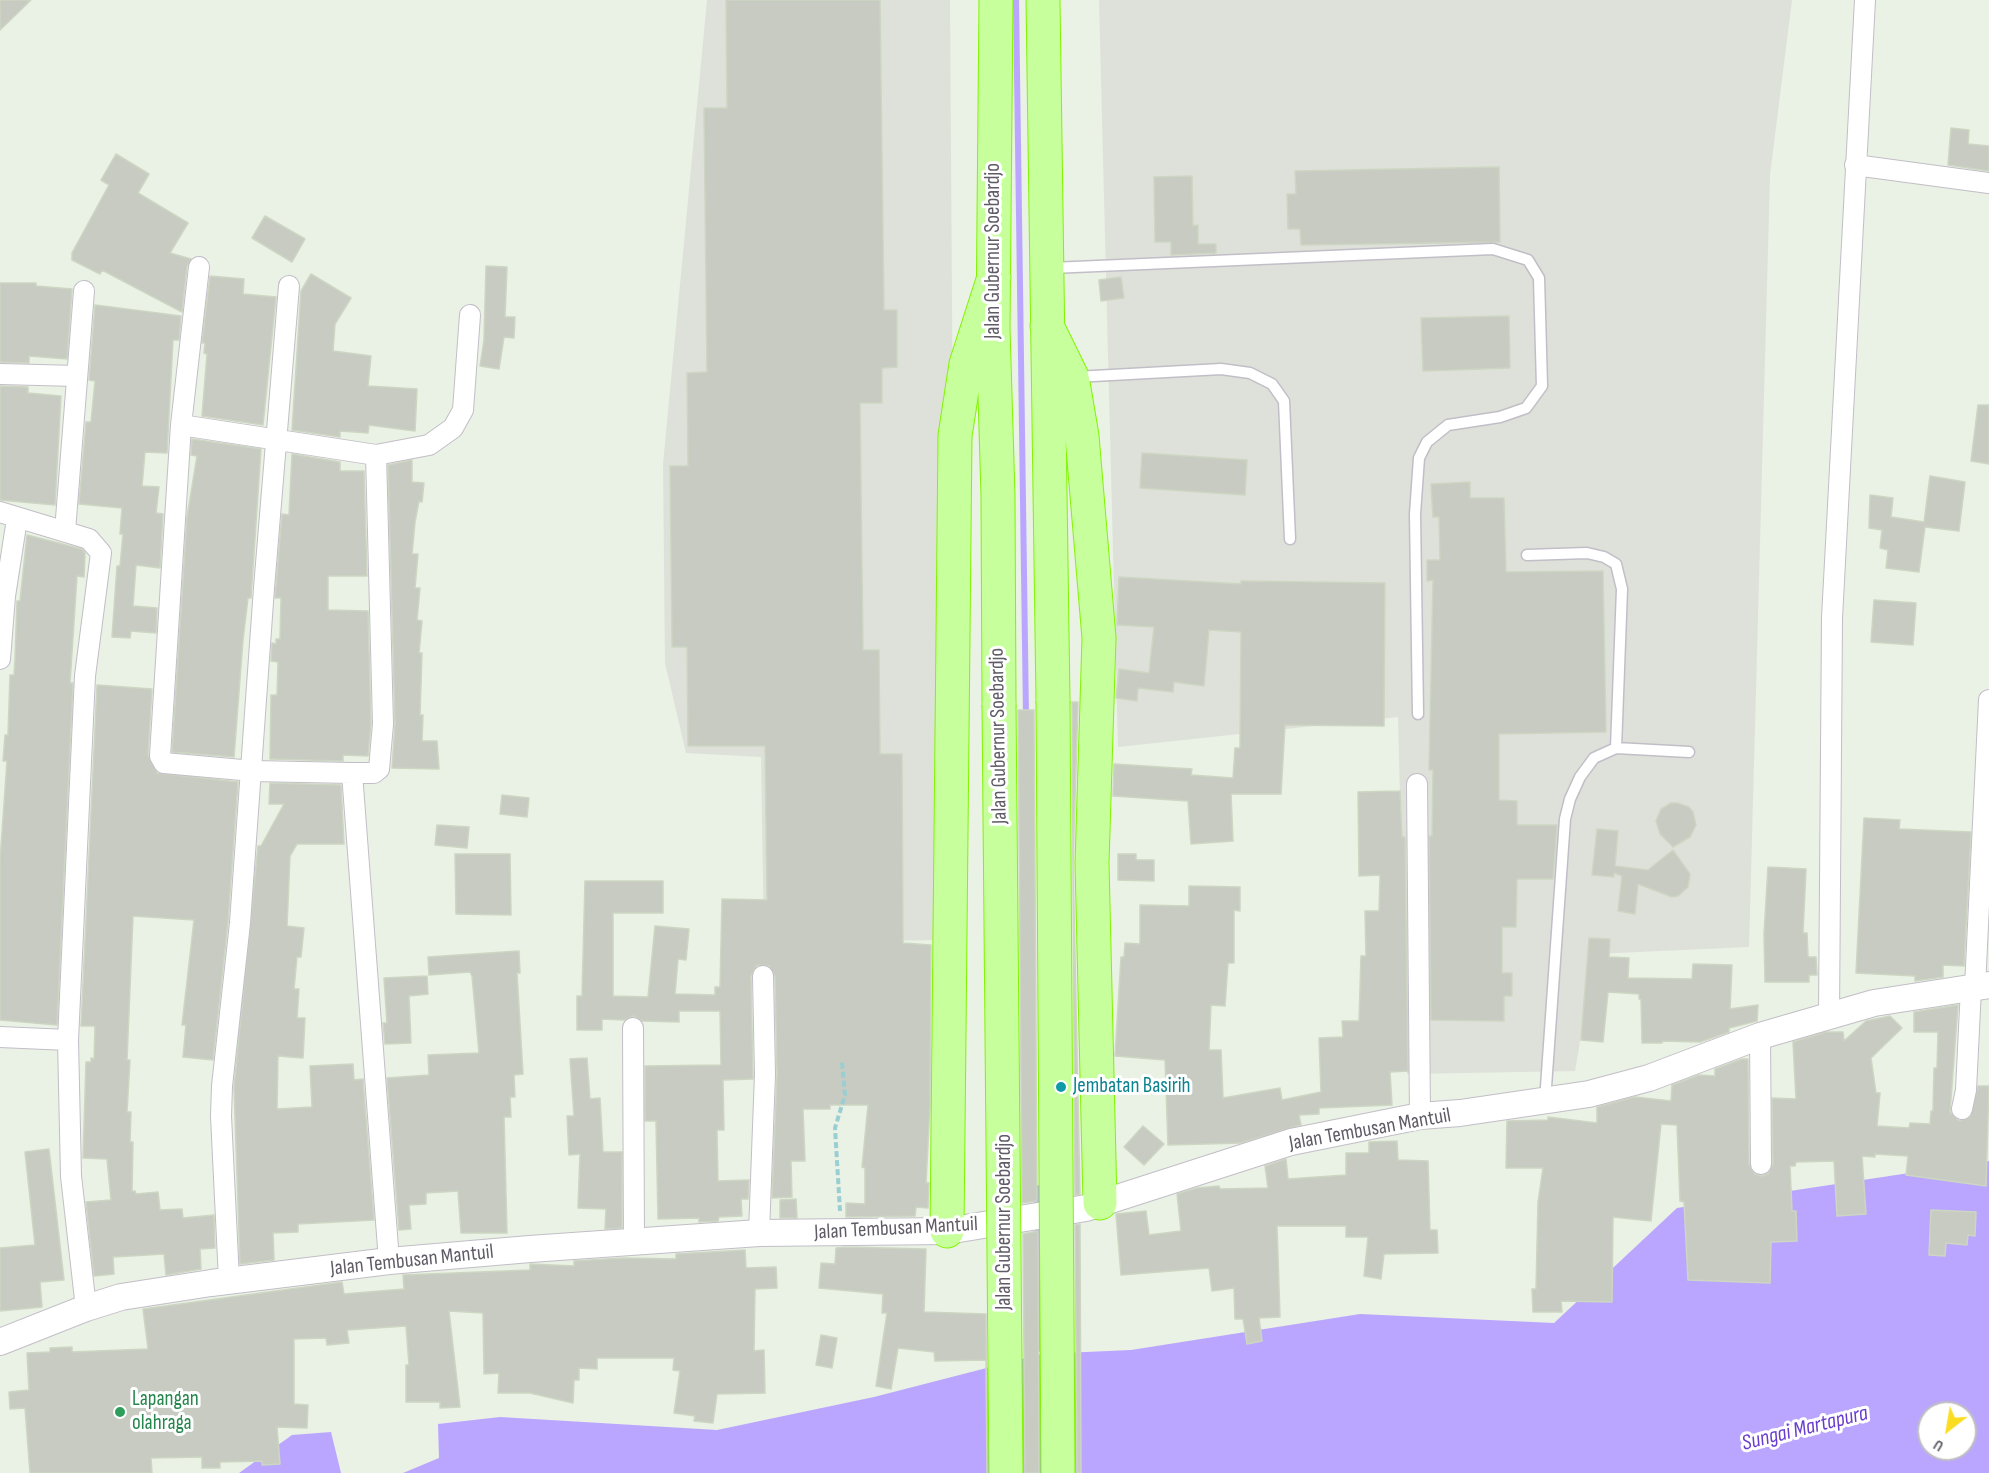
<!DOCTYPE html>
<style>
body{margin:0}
#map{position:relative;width:1989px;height:1473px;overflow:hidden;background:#eaf1e5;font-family:"Sofia Sans Condensed",sans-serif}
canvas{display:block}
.north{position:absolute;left:1917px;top:1401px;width:60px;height:60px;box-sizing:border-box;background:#fff;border:2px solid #bfbec2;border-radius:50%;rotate:211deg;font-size:16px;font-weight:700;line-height:24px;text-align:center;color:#605c67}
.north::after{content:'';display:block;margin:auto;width:21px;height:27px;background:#fadd21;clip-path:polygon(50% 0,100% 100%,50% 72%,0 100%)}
</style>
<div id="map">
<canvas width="1989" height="1473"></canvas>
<div class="north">U</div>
</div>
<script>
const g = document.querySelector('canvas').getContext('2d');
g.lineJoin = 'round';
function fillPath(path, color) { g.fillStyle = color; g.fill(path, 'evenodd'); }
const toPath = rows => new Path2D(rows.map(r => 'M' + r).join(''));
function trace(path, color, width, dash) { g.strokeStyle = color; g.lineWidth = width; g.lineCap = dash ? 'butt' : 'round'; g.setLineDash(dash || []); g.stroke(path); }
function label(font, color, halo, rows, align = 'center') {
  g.font = font + ' "Sofia Sans Condensed",sans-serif'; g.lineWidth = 6; g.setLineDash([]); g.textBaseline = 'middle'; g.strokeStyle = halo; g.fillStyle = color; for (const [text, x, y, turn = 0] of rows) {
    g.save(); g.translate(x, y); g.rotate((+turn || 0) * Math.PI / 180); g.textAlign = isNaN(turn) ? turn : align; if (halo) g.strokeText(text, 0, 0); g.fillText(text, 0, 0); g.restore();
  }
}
fillPath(toPath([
 [707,0,950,0,954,612,944,940,764,942,761,757,686,753,665,663,663,464],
 [1099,0,1792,0,1770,175,1749,947,1595,954,1575,1071,1407,1074,1398,717,1118,747]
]), '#dee1d9');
fillPath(toPath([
 [1989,1161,1989,1473,403,1473,439,1458,438,1424,500,1417,717,1430,874,1397,1041,1354,1131,1350,1360,1314,1554,1323,1677,1208],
 [1929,1413,1965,1413,1965,1449,1929,1449],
 [331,1432,341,1473,239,1473,292,1435]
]), '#baa6ff');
trace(toPath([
 [1016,0,1026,716],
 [1037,1188,1037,1211],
 [1038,1221,1041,1349]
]), '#baa6ff', 6);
const building = toPath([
 [0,0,31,0,0,30,0,0],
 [726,0,880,0,884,310,897,310,897,367,882,368,882,403,860,403,863,650,879,650,880,754,902,754,903,943,931,945,930,1106,926,1183,929,1183,928,1208,916,1207,915,1216,846,1217,846,1203,865,1204,865,1168,862,1167,868,1105,830,1105,830,1109,803,1109,805,1161,791,1161,792,1197,772,1198,777,1074,775,976,769,966,757,965,751,976,753,1079,723,1080,724,1130,717,1130,718,1181,749,1180,748,1199,741,1199,742,1216,719,1217,718,1221,699,1222,699,1218,658,1219,656,1121,645,1121,645,1066,721,1065,720,1011,679,1011,679,1022,642,1021,634,1016,624,1020,602,1019,602,1030,577,1030,577,996,582,996,585,881,663,881,663,913,613,913,613,996,648,997,655,926,689,929,686,960,678,959,675,994,715,995,715,987,720,987,722,899,767,900,765,746,688,746,687,647,672,647,670,466,688,466,687,373,707,372,704,108,727,108,726,0],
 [1951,128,1969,130,1968,144,1989,146,1989,171,1948,165,1951,128],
 [116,154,149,174,138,193,188,223,170,253,191,259,187,266,182,312,102,270,100,274,72,260,72,253,109,185,101,180,116,154],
 [1499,167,1500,242,1301,245,1300,229,1288,229,1287,194,1296,194,1295,171,1499,167],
 [1192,176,1193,226,1198,225,1198,244,1216,244,1216,253,1171,255,1171,242,1155,242,1154,177,1192,176],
 [265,216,305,239,292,262,252,238,265,216],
 [486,266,507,267,505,317,515,317,514,338,504,337,499,369,480,366,484,340,486,266],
 [311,274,351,298,335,324,333,351,371,356,368,386,417,389,415,431,369,425,368,433,340,431,340,437,292,430,301,291,311,274],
 [210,276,244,279,243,294,276,297,263,425,202,416,207,354,204,353,205,343,202,343,210,276],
 [1121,277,1124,298,1101,301,1099,280,1121,277],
 [0,283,36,283,36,286,72,289,67,359,29,356,29,363,0,362,0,283],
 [95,305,181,316,179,340,173,340,167,453,145,452,142,486,159,487,156,513,163,514,160,568,136,565,133,606,157,608,156,633,131,631,130,638,112,637,117,566,120,566,123,534,120,534,122,508,79,504,86,422,91,422,95,381,89,380,95,305],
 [1509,316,1510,368,1423,371,1421,318,1509,316],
 [0,386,28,387,28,393,61,396,55,505,0,500,0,386],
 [1978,405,1989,405,1989,464,1971,461,1978,405],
 [192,439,261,449,251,598,248,598,243,640,234,757,172,752,187,517,197,456,191,455,192,439],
 [1142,453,1247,460,1245,495,1140,488,1142,453],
 [292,454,340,462,340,471,364,471,367,576,328,576,328,610,368,611,371,724,368,756,343,755,343,761,270,759,271,695,277,695,278,662,271,661,272,643,276,644,276,639,280,639,281,598,275,598,282,514,289,515,292,454],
 [412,460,412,482,424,483,422,502,419,501,415,522,412,554,418,554,415,588,420,588,417,620,422,621,419,653,422,653,420,715,423,715,422,741,437,741,439,769,392,768,395,724,388,465,412,460],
 [1930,476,1965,482,1959,531,1925,527,1919,572,1886,568,1888,550,1880,548,1882,530,1869,528,1870,495,1893,498,1891,517,1924,522,1930,476],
 [1470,482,1470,498,1504,498,1506,572,1603,571,1606,732,1499,734,1499,800,1517,801,1517,825,1557,825,1553,879,1517,879,1516,927,1502,927,1502,973,1512,973,1512,996,1504,996,1504,1021,1431,1020,1429,836,1432,836,1433,770,1429,770,1433,580,1427,581,1427,560,1440,560,1439,517,1433,517,1431,484,1470,482],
 [27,535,82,549,85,553,84,577,77,576,70,683,73,683,57,1025,0,1020,0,861,7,761,3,761,5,735,8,735,10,675,14,675,15,659,17,601,20,601,27,535],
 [1119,577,1241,584,1241,581,1385,583,1384,726,1285,725,1281,794,1231,794,1233,841,1191,844,1188,801,1113,796,1114,764,1192,769,1191,775,1233,778,1235,748,1240,748,1241,632,1209,630,1204,686,1174,682,1173,692,1138,688,1137,701,1116,698,1119,669,1149,673,1154,627,1117,625,1119,577],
 [1874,600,1916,603,1913,645,1871,642,1874,600],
 [97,685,152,689,148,755,157,773,238,782,228,922,213,1060,183,1057,186,1025,182,1025,194,920,133,916,127,1060,130,1060,127,1112,131,1112,130,1142,133,1142,132,1191,135,1191,136,1194,158,1192,160,1210,182,1209,183,1218,214,1215,215,1248,200,1249,201,1269,166,1275,164,1254,113,1257,114,1274,94,1276,86,1202,111,1200,107,1159,83,1158,86,1062,91,1062,91,1058,94,1059,95,1026,81,1026,97,685],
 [1072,702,1078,702,1073,863,1080,1194,1075,1195,1072,702],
 [1018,710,1034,710,1037,1201,1022,1203,1018,710],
 [270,783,341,785,344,844,297,844,290,856,287,926,304,928,301,957,297,957,294,989,299,989,297,1018,305,1018,303,1058,278,1056,277,1109,312,1107,310,1066,353,1064,354,1080,363,1079,374,1220,298,1224,298,1232,273,1233,274,1260,240,1264,234,1087,258,846,261,846,284,804,269,804,270,783],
 [1400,791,1402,837,1405,837,1408,1071,1390,1072,1392,1105,1319,1108,1319,1114,1299,1115,1301,1125,1240,1143,1168,1145,1165,1060,1115,1056,1121,957,1124,957,1125,943,1140,944,1140,905,1189,906,1189,886,1240,887,1240,911,1234,910,1234,963,1228,963,1225,1006,1211,1005,1209,1050,1221,1050,1223,1098,1280,1088,1282,1100,1321,1092,1319,1038,1343,1037,1342,1021,1359,1021,1361,956,1366,956,1365,911,1379,911,1380,875,1359,876,1358,792,1400,791],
 [502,795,529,798,527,817,500,814,502,795],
 [1671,803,1677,803,1689,807,1693,812,1696,825,1690,837,1673,847,1660,834,1656,821,1661,809,1671,803],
 [1864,818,1900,820,1899,829,1971,832,1964,966,1943,965,1943,977,1915,981,1915,976,1856,973,1864,818],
 [437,825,469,827,467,848,435,845,437,825],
 [1597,829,1618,831,1615,866,1648,870,1673,850,1690,874,1688,887,1678,896,1672,897,1638,884,1635,914,1618,911,1622,876,1614,873,1614,877,1592,875,1597,829],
 [455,854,510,854,511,915,456,914,455,854],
 [1118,854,1136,854,1136,860,1154,860,1154,881,1118,880,1118,854],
 [1768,867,1806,869,1803,933,1807,933,1808,957,1816,957,1817,975,1809,975,1809,982,1765,982,1764,934,1768,867],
 [1589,938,1610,939,1609,957,1629,958,1628,978,1692,979,1693,964,1732,965,1730,1009,1758,1005,1757,1021,1729,1028,1729,1032,1700,1042,1662,1041,1662,1043,1642,1043,1641,999,1639,999,1639,994,1608,992,1603,1042,1581,1040,1589,938],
 [519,951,520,973,517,973,523,1074,514,1075,515,1097,510,1097,511,1117,504,1117,507,1233,461,1233,458,1191,426,1193,426,1204,409,1205,411,1229,399,1230,387,1078,429,1075,428,1055,479,1053,472,976,470,972,429,975,428,957,519,951],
 [427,976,428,994,409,996,411,1043,385,1044,383,1023,387,1023,384,978,427,976],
 [1958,1005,1950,1112,1959,1121,1970,1117,1978,1086,1989,1086,1986,1186,1906,1175,1908,1156,1875,1154,1875,1157,1862,1156,1866,1214,1837,1216,1834,1161,1796,1162,1795,1166,1790,1166,1792,1211,1796,1211,1797,1241,1771,1242,1770,1283,1688,1280,1684,1202,1680,1201,1677,1125,1661,1124,1651,1221,1613,1217,1612,1302,1561,1301,1562,1312,1533,1312,1532,1289,1536,1289,1538,1202,1543,1168,1506,1168,1507,1121,1548,1120,1548,1117,1597,1123,1597,1107,1635,1097,1671,1101,1672,1085,1699,1075,1715,1076,1715,1069,1742,1059,1748,1059,1749,1164,1755,1174,1762,1176,1768,1174,1773,1164,1772,1098,1796,1099,1793,1042,1826,1032,1843,1032,1844,1041,1866,1021,1890,1016,1902,1028,1871,1058,1876,1093,1880,1093,1877,1126,1909,1128,1910,1123,1930,1124,1931,1111,1933,1111,1934,1068,1937,1068,1938,1032,1914,1032,1914,1012,1958,1005],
 [587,1058,590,1099,600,1098,603,1152,622,1152,622,1228,605,1229,606,1209,578,1208,580,1154,569,1155,567,1116,574,1116,570,1059,587,1058],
 [1143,1126,1164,1144,1144,1165,1124,1147,1143,1126],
 [1397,1141,1398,1160,1428,1161,1430,1230,1437,1230,1438,1253,1384,1254,1381,1279,1364,1276,1368,1237,1346,1237,1346,1226,1277,1226,1280,1317,1259,1318,1262,1341,1247,1344,1243,1319,1235,1319,1234,1288,1212,1291,1209,1268,1121,1275,1116,1214,1146,1211,1149,1235,1181,1231,1177,1194,1197,1188,1219,1186,1220,1189,1268,1188,1265,1166,1286,1159,1288,1179,1346,1175,1346,1153,1369,1153,1369,1142,1397,1141],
 [49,1149,64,1280,40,1282,42,1307,0,1311,0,1248,35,1245,25,1152,49,1149],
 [796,1199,797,1218,780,1218,780,1200,796,1199],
 [1931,1210,1976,1212,1975,1236,1968,1235,1967,1245,1946,1243,1945,1256,1929,1255,1931,1210],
 [1080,1224,1081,1473,1077,1473,1075,1225,1080,1224],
 [1038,1231,1039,1473,1025,1473,1023,1234,1038,1231],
 [846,1247,926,1249,924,1312,986,1314,987,1473,986,1360,935,1361,934,1352,898,1348,891,1389,876,1386,887,1313,882,1313,883,1294,819,1288,821,1263,835,1264,836,1248,846,1247],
 [745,1250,746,1268,776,1267,777,1288,755,1289,754,1351,764,1350,765,1393,717,1394,713,1423,694,1421,695,1416,674,1413,680,1371,673,1370,674,1358,597,1358,597,1369,579,1368,579,1380,574,1380,573,1403,530,1393,498,1393,499,1373,484,1374,483,1313,449,1311,460,1407,440,1408,440,1402,406,1402,406,1365,409,1365,406,1326,347,1330,349,1343,327,1345,326,1338,294,1339,294,1404,308,1405,307,1428,277,1427,280,1464,262,1465,262,1461,220,1462,220,1468,202,1468,202,1457,151,1458,152,1473,30,1473,25,1408,10,1409,9,1392,29,1390,27,1353,50,1352,50,1348,72,1347,72,1352,148,1349,143,1309,342,1282,344,1294,404,1289,403,1275,530,1270,530,1264,574,1266,574,1261,623,1258,676,1259,676,1254,745,1250],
 [821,1335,837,1338,832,1368,816,1365,821,1335]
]);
fillPath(building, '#c7cbc2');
trace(building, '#cdd6c2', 1.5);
const service = toPath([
 [1051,268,1493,249,1528,260,1539,278,1542,386,1526,408,1500,417,1448,425,1427,442,1419,458,1415,514,1418,714],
 [1075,377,1221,369,1250,373,1272,384,1284,401,1290,539],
 [1527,555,1587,553,1604,557,1616,564,1622,589,1616,748],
 [1545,1101,1565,819,1570,799,1580,777,1594,758,1616,748,1689,752]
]);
const minor = toPath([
 [1855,165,1989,183],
 [199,267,181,425,160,756,164,763,253,771,352,773,374,773,379,769,383,724,376,455],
 [0,374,77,376],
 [181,425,376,455,429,445,453,428,463,410,470,315],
 [0,512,89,539,101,553,85,676,68,1040,71,1176,86,1308],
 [65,531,84,291],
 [0,659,5,596,17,519],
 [352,773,389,1261],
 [1417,784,1420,1116],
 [1975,987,1989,700],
 [1829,1016,1832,618,1865,0],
 [633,1028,634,1242],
 [1760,1036,1761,1164],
 [0,1037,68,1040],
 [1962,1109,1966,1090,1971,988],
 [759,1233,765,1074,763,976],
 [229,1280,221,1116,222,1086,240,923,264,588,289,286]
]);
const tertiary = toPath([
 [0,1342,86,1308,121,1297,211,1283,389,1261,530,1249,759,1233,947,1231,1086,1208,1291,1142,1420,1116,1460,1113,1589,1094,1649,1078,1760,1036,1874,1003,1989,985]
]);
const trunk = toPath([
 [996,0,993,328,998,496,999,705],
 [1043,0,1053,701],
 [1047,326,1072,377,1082,436,1099,638,1092,863,1100,1203],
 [947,1231,955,436,966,364,994,277]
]);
trace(service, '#c2bec7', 13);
trace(minor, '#c2bec7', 22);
trace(tertiary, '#c2bec7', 28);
trace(trunk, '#81f500', 35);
trace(toPath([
 [840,1211,835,1128,845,1095,842,1062]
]), '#9aced2', 4, [6, 3]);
trace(service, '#fff', 10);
trace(minor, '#fff', 20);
trace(tertiary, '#fff', 26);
trace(trunk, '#c7ff9c', 33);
const trunkBridge = toPath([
 [1053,701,1058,1473],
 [999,705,1006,1473]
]);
trace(trunkBridge, '#81f500', 35, []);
trace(trunkBridge, '#c7ff9c', 33);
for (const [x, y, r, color] of [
 [1061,1087,6,"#0f9aa8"],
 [120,1412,6,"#2e9e5b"]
]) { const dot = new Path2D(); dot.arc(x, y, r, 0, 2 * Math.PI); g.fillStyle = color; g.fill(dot); trace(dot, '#fff', 2); }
label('21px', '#605c67', '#fff', [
 ["Jalan Gubernur Soebardjo",994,251,-90],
 ["Jalan Gubernur Soebardjo",999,736,-91],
 ["Jalan Tembusan Mantuil",1370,1130,-10],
 ["Jalan Gubernur Soebardjo",1005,1222,-90],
 ["Jalan Tembusan Mantuil",896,1229,-3],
 ["Jalan Tembusan Mantuil",412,1261,-6]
]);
label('21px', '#0d838f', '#fff', [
 ["Jembatan Basirih",1073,1087]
], 'left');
label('21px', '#27864d', '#fff', [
 ["Lapangan",132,1400],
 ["olahraga",132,1424]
], 'left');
label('italic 22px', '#683ccf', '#fff', [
 ["Sungai Martapura",1805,1429,-14]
]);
</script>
